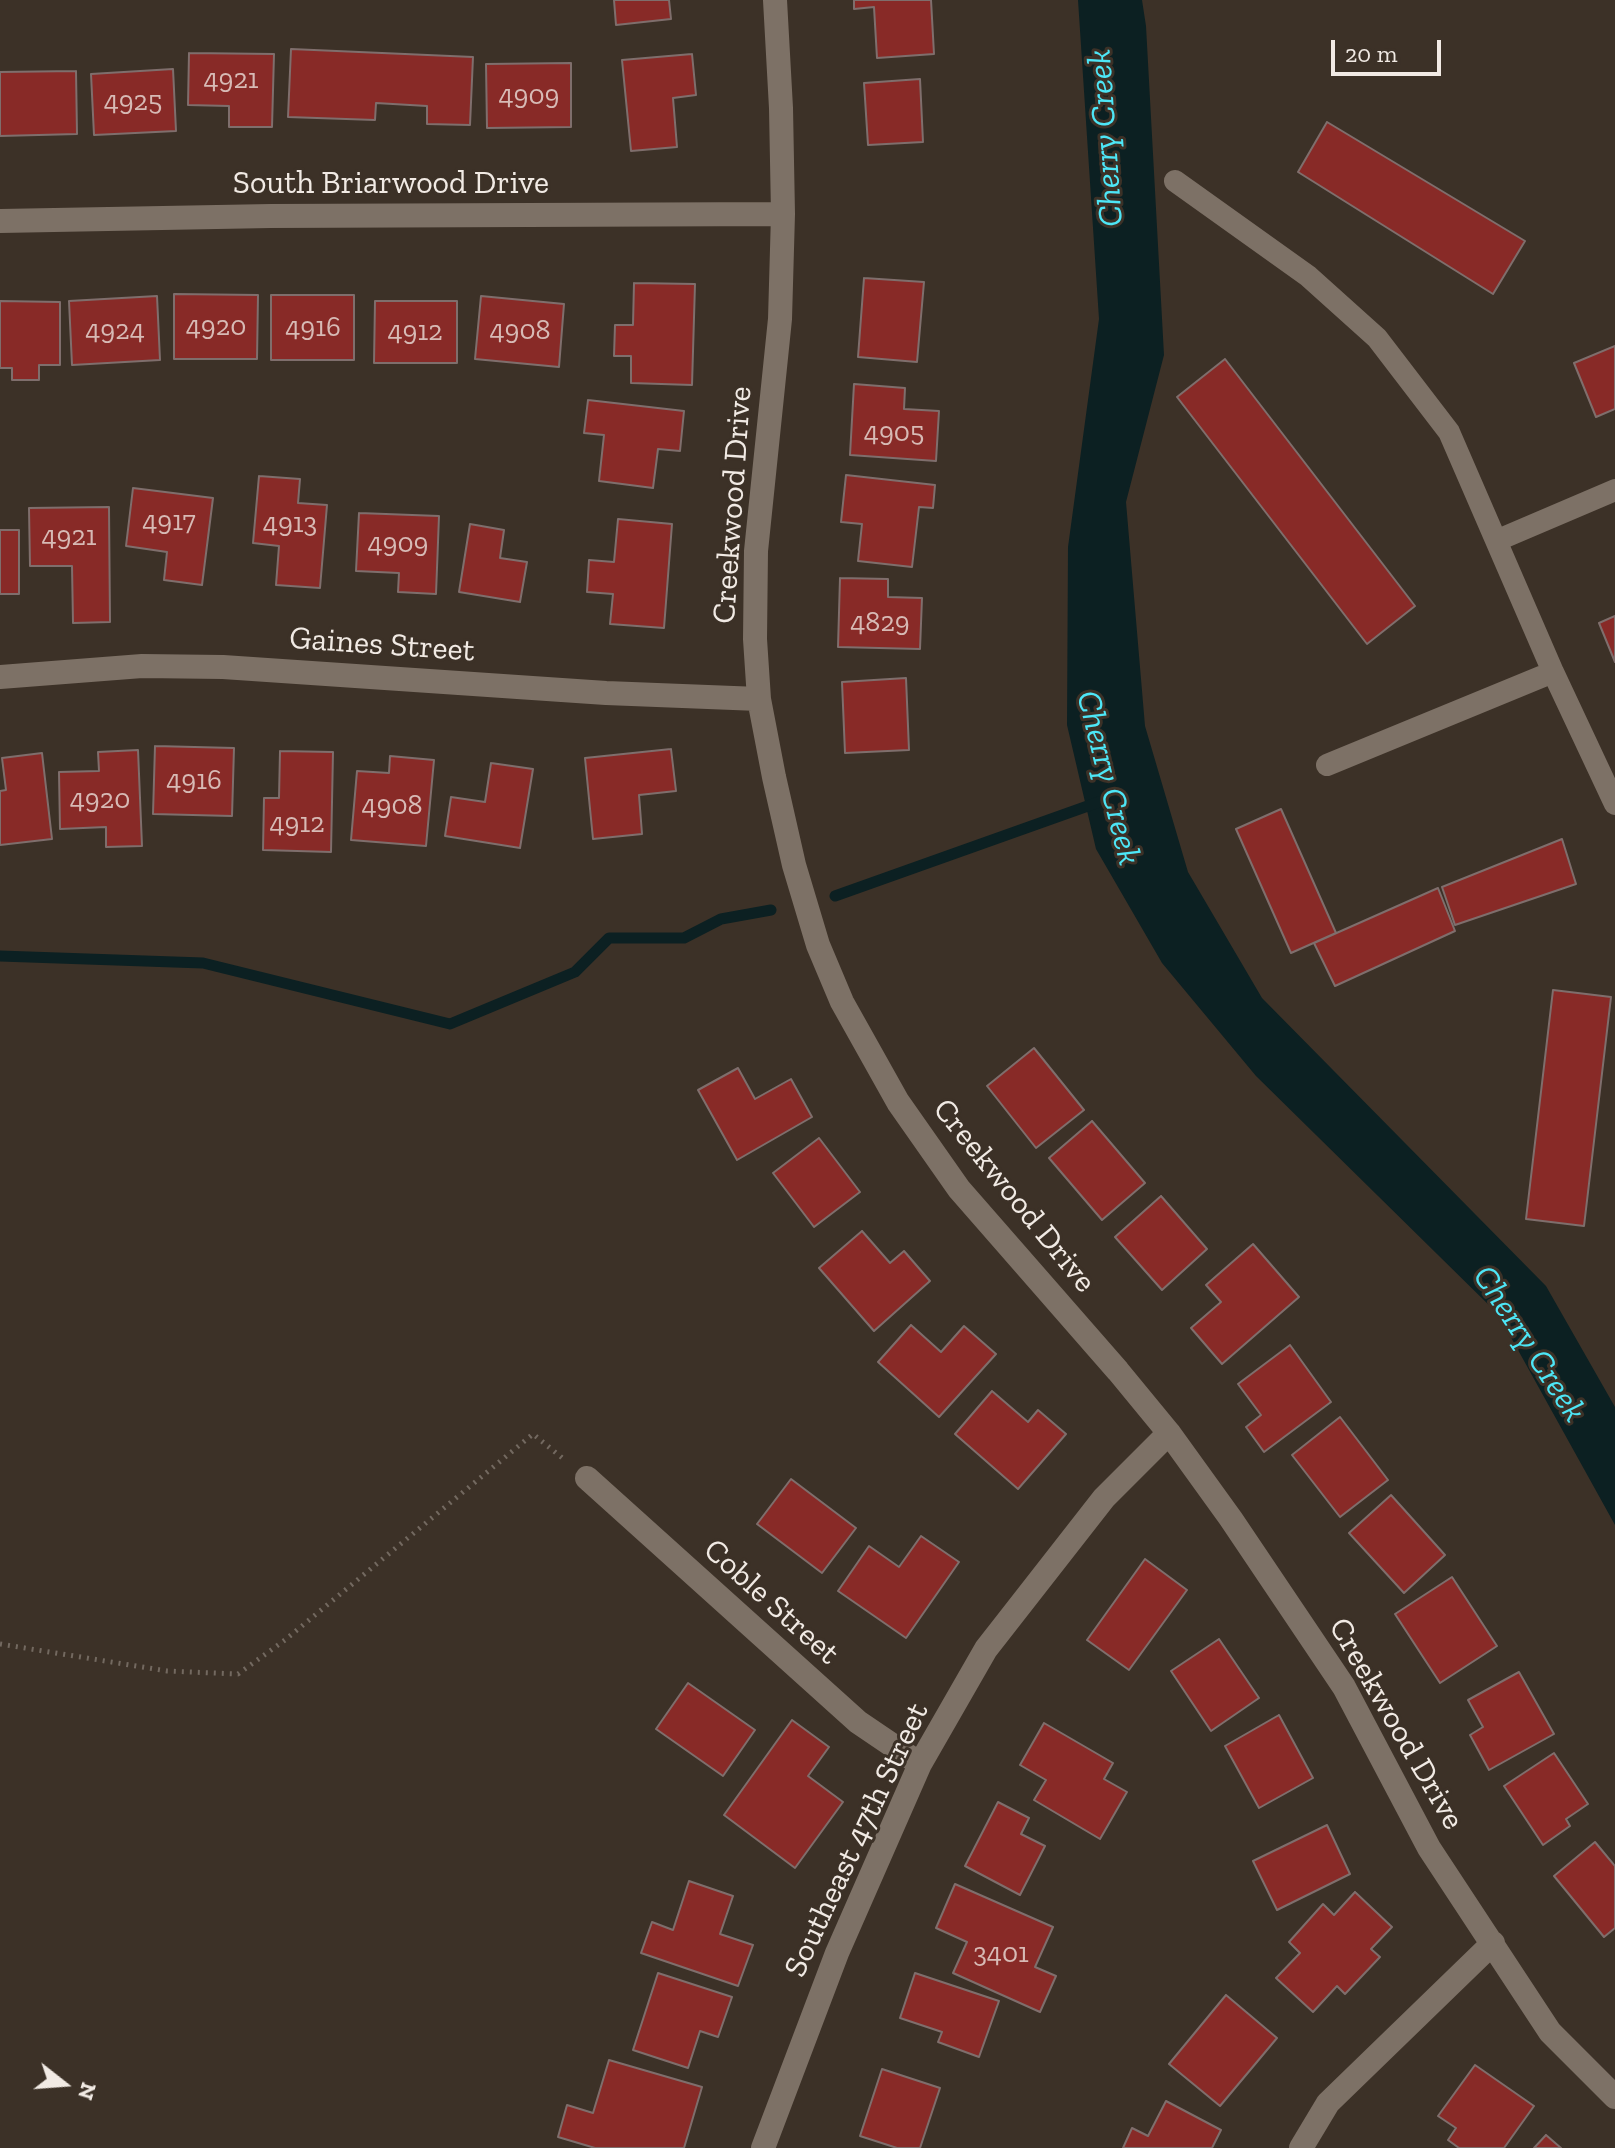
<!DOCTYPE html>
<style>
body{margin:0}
#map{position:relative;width:1615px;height:2148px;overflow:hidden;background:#3c3127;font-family:"Zilla Slab",serif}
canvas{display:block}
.north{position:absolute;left:24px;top:2044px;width:80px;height:80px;-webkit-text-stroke:6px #3c3127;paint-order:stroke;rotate:107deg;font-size:22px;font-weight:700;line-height:32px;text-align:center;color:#f1eae4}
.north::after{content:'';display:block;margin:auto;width:28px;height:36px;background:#f1eae4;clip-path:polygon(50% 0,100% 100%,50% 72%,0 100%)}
.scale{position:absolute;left:1331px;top:40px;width:110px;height:36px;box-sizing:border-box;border:4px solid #f1eae4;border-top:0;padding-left:10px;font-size:24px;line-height:28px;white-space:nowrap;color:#f1eae4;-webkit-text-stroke:6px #3c3127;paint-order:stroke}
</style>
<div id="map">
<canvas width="1615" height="2148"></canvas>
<div class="north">N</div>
<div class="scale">20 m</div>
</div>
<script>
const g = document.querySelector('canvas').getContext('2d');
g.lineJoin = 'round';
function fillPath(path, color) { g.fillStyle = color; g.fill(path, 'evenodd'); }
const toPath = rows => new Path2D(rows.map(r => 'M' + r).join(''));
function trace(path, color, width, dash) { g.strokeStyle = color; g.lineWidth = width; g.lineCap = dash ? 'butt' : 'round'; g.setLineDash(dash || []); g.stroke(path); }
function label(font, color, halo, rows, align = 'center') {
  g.font = font + ' "Zilla Slab",serif'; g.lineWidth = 6; g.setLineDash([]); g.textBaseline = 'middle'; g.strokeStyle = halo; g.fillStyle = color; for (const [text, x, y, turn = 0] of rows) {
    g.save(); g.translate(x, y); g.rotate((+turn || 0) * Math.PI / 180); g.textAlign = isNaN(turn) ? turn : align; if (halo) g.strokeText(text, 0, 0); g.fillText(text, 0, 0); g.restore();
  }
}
fillPath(toPath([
 [1078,0,1142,0,1146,26,1164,355,1126,502,1145,726,1188,872,1262,998,1546,1286,1615,1407,1615,1525,1498,1314,1256,1076,1162,963,1096,849,1067,725,1068,547,1099,319]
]), '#0c2022');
trace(toPath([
 [835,896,1099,802],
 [0,956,203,963,450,1024,575,972,609,938,684,938,721,919,771,910]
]), '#0c2022', 11);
const building = toPath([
 [614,0,669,0,671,19,616,25,614,0],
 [854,0,931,0,934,54,877,58,874,7,854,9,854,0],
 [291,49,473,57,470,125,427,124,427,106,376,103,375,120,288,117,291,49],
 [189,53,274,54,272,127,229,127,229,106,188,105,189,53],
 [692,54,696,95,673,98,677,147,631,151,622,60,692,54],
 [571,63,571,127,487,128,486,64,571,63],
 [173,69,176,131,94,135,91,74,173,69],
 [76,71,77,134,0,136,0,72,76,71],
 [920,79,923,142,868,145,864,83,920,79],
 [1327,122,1525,241,1493,294,1298,172,1327,122],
 [864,278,924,282,917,362,858,357,864,278],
 [634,283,695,284,692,385,631,383,631,356,614,356,615,325,633,325,634,283],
 [174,294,258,295,257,359,174,359,174,294],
 [271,295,354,295,354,360,271,360,271,295],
 [157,296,160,360,72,365,69,301,157,296],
 [481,296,564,304,559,367,475,359,481,296],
 [0,301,60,302,60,365,39,365,39,380,12,380,12,368,0,368,0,301],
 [375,301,457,301,457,363,374,363,375,301],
 [1615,346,1615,409,1596,417,1574,363,1615,346],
 [1225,359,1415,606,1367,644,1177,397,1225,359],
 [854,384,905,388,904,409,939,411,936,461,850,455,854,384],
 [588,400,684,411,680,451,658,449,653,488,599,481,604,435,584,433,588,400],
 [846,475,935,485,933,508,919,507,912,567,858,561,862,524,841,522,846,475],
 [259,476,300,479,298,503,327,505,320,588,276,585,279,546,253,543,259,476],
 [133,488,213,498,202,585,164,580,167,552,126,546,133,488],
 [109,507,110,622,73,623,72,566,30,566,29,508,109,507],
 [359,513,439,516,436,594,398,592,399,573,356,571,359,513],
 [618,519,672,524,664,628,610,624,613,594,587,592,589,560,614,562,618,519],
 [470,524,504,530,500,558,527,562,520,602,459,592,470,524],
 [0,530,19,530,19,594,0,594,0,530],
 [840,578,888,579,888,597,922,598,920,649,838,647,840,578],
 [1615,616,1615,662,1599,623,1615,616],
 [906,678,909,750,845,753,842,682,906,678],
 [155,746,234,748,232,816,153,814,155,746],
 [671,749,676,791,639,795,642,834,593,839,585,758,671,749],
 [138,750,142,846,106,847,106,827,60,829,59,772,99,771,98,752,138,750],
 [280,751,333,752,331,852,263,850,264,798,279,798,280,751],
 [42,753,52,839,0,845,0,791,6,790,2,758,42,753],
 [390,756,434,760,426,846,351,840,357,771,389,773,390,756],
 [491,763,533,769,520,848,445,836,451,797,485,802,491,763],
 [1281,809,1336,933,1291,953,1236,829,1281,809],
 [1562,839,1576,884,1455,925,1442,887,1562,839],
 [1438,888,1455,931,1335,986,1314,943,1438,888],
 [1553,990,1611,997,1584,1226,1526,1219,1553,990],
 [1034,1048,1084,1110,1036,1148,987,1086,1034,1048],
 [738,1068,755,1099,791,1079,812,1117,737,1160,698,1090,738,1068],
 [1092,1121,1145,1183,1102,1220,1049,1158,1092,1121],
 [819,1138,860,1192,814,1227,773,1173,819,1138],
 [1161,1196,1207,1249,1162,1290,1115,1237,1161,1196],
 [862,1231,890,1263,904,1251,930,1281,874,1331,819,1268,862,1231],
 [1253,1244,1299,1297,1222,1364,1191,1328,1221,1302,1206,1285,1253,1244],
 [911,1325,941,1352,964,1326,996,1354,939,1417,878,1362,911,1325],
 [1290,1345,1331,1402,1264,1452,1246,1427,1261,1415,1238,1384,1290,1345],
 [992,1391,1028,1422,1038,1410,1066,1434,1018,1489,955,1434,992,1391],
 [1340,1417,1388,1480,1340,1517,1292,1455,1340,1417],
 [791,1479,856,1528,822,1573,757,1524,791,1479],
 [1391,1495,1445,1555,1404,1593,1349,1533,1391,1495],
 [921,1536,959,1562,906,1638,838,1591,869,1546,899,1567,921,1536],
 [1145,1559,1187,1590,1129,1670,1087,1640,1145,1559],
 [1452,1577,1497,1646,1440,1683,1395,1614,1452,1577],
 [1219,1639,1259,1698,1211,1731,1171,1671,1219,1639],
 [1519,1672,1554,1734,1489,1770,1470,1735,1483,1727,1468,1700,1519,1672],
 [688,1683,755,1730,723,1776,656,1729,688,1683],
 [1279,1715,1313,1778,1259,1808,1225,1746,1279,1715],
 [792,1720,829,1747,808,1776,843,1802,795,1868,724,1815,792,1720],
 [1044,1723,1113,1763,1104,1779,1127,1792,1100,1839,1034,1800,1046,1780,1020,1765,1044,1723],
 [1554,1753,1588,1804,1566,1819,1570,1826,1543,1845,1504,1786,1554,1753],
 [998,1802,1029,1818,1021,1834,1045,1846,1020,1895,965,1866,998,1802],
 [1327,1825,1350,1874,1277,1910,1253,1861,1327,1825],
 [1595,1842,1615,1866,1615,1928,1604,1937,1554,1876,1595,1842],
 [689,1881,733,1896,720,1934,753,1945,738,1986,641,1953,652,1922,673,1930,689,1881],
 [955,1884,1053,1927,1035,1967,1056,1976,1040,2012,953,1973,967,1942,936,1928,955,1884],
 [1355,1892,1392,1927,1371,1949,1380,1957,1345,1994,1337,1986,1313,2012,1276,1978,1300,1953,1289,1942,1323,1904,1334,1915,1355,1892],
 [658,1973,732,1997,718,2037,700,2031,688,2068,633,2050,658,1973],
 [915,1973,999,2001,979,2057,938,2042,942,2032,900,2018,915,1973],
 [1226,1995,1277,2038,1220,2106,1169,2064,1226,1995],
 [609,2060,702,2087,684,2148,595,2148,558,2137,567,2105,593,2113,609,2060],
 [1475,2065,1534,2106,1504,2148,1459,2148,1448,2140,1456,2128,1438,2116,1475,2065],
 [882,2069,940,2088,920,2148,897,2148,860,2136,882,2069],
 [1166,2101,1221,2130,1212,2148,1123,2148,1132,2128,1148,2136,1166,2101],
 [1546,2135,1561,2148,1534,2148,1546,2135]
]);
fillPath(building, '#882a27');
trace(building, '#7f6e6c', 2);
trace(toPath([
 [0,1644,167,1671,238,1674,285,1640,533,1434,566,1461]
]), '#736960', 5, [2, 6]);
trace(toPath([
 [1175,181,1308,276,1377,338,1449,432,1553,672,1615,804],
 [1498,540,1615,490],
 [1327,765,1553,672]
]), '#7d7166', 22);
trace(toPath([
 [775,0,781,108,783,214,780,319,756,551,755,639,759,699,774,777,794,865,818,945,842,1002,898,1102,959,1189,1118,1371,1169,1433,1231,1519,1344,1687,1429,1848,1550,2032,1615,2097],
 [0,221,271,216,783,214],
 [0,677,142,666,223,667,606,693,759,699],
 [587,1478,858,1722,920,1764],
 [763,2148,837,1953,920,1764,986,1649,1104,1498,1169,1433],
 [1301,2148,1328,2103,1493,1943]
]), '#7d7166', 24);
label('28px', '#d7bab5', null, [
 ["4921",231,80],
 ["4909",529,96],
 ["4925",133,102],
 ["4920",216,327],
 ["4916",313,328],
 ["4924",115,331],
 ["4908",520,331],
 ["4912",415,332],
 ["4905",894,433],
 ["4917",169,522],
 ["4913",290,524],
 ["4921",69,537],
 ["4909",398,544],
 ["4829",880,623],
 ["4916",194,781],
 ["4920",100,800],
 ["4908",392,806],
 ["4912",297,824],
 ["3401",1001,1954]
]);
label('32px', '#f1eae4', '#3c3127', [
 ["South Briarwood Drive",391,184],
 ["Creekwood Drive",733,505,-86],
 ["Gaines Street",382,645,4],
 ["Creekwood Drive",1014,1196,51],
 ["Coble Street",771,1602,42],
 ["Creekwood Drive",1396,1724,60],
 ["Southeast 47th Street",857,1840,-65]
]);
label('italic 34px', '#4de6f6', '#3c3127', [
 ["Cherry Creek",1106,138,-94],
 ["Cherry Creek",1108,778,76],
 ["Cherry Creek",1529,1344,57]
]);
</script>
